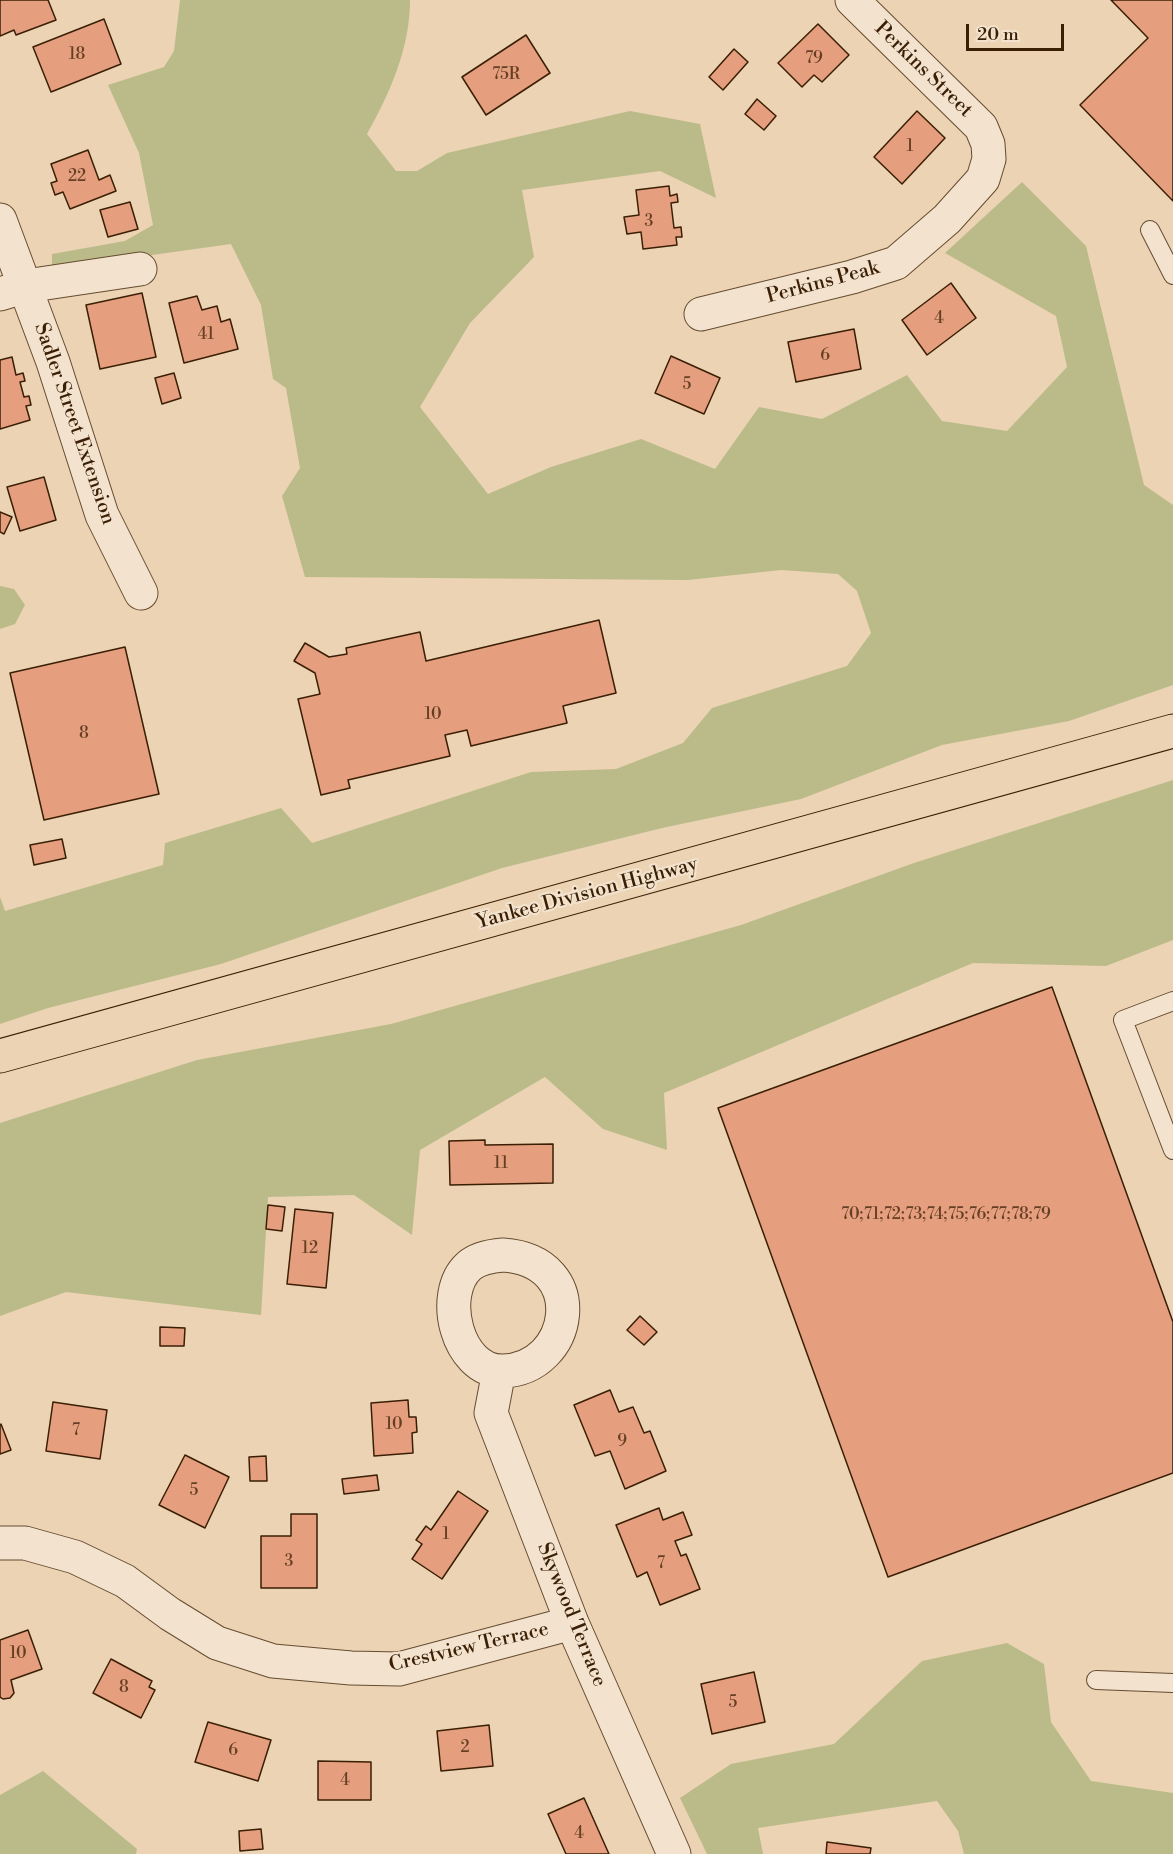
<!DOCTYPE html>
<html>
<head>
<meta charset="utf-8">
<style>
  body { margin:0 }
  #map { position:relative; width:1173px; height:1854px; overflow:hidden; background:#ebd3b3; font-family:"Libre Bodoni",serif }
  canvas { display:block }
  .scale { position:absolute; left:966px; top:24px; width:98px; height:27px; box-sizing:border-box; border:3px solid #3a1f05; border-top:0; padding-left:8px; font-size:18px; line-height:21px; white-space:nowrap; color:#3a1f05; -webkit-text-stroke:4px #f2e2ce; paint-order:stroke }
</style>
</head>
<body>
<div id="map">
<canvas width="1173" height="1854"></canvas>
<div class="scale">20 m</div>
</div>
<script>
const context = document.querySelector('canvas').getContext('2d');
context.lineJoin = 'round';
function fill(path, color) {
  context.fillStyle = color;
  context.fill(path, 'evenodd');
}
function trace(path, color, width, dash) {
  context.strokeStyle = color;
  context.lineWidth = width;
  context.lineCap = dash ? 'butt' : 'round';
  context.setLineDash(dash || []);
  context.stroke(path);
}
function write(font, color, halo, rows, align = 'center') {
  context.font = font + ' "Libre Bodoni",serif';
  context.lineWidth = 4.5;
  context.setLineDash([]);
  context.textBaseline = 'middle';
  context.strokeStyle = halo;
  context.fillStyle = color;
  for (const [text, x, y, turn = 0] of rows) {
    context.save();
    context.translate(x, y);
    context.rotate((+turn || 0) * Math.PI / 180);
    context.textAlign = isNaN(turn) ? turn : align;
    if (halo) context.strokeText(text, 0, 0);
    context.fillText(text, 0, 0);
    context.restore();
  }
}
const green = new Path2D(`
  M180 0H410C410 48 390 93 367 134L396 171H417L447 153 630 111 700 124 716 198 660 171 522 190 534 257 470 323 420 407 488 494 551 467 641 439 715 469 759 407 822 419 907 375 942 421 1007 431 1067 367 1056 316 945 253 1022 182 1086 246 1144 485 1173 505V685L1069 721 942 745 801 799 662 828 502 868 221 964 48 1008 0 1024V897L5 911 163 865 165 843 281 808 312 843 531 772 616 769 683 743 712 708 847 666 871 633 857 591 838 574 781 570 688 580 305 577 282 496 300 468 286 388 273 379 261 305 231 244 52 269V254L125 241 153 225 139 153 108 85 164 67 174 51Z
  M0 586 14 589 25 605 15 624 0 629Z
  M1173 780V940L1106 966 973 963 664 1093 667 1150 603 1129 545 1077 420 1150 412 1235 354 1195 268 1197 261 1315 66 1292 0 1316V1123L197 1060 391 1024 741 925 914 863Z
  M1007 1643 1044 1664 1051 1722 1091 1781 1173 1793V1854H964L958 1831 937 1801 758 1828 763 1854H707L680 1798 731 1764 834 1744 922 1661Z
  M43 1771 137 1849 136 1854H0V1795Z`);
const building = new Path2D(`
  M0 0H48L56 20 16 35 14 30 0 36Z
  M1111 0H1173V201L1080 105 1148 38Z
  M104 19 121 64 51 92 33 47Z
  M818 24 849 55 822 82 814 75 802 87 778 63Z
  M526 35 550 73 486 115 462 77Z
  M734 49 748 62 723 90 709 77Z
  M757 99 776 116 764 130 745 114Z
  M917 111 945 138 902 184 874 157Z
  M88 150 99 180 110 175 116 191 70 209 63 192 55 195 51 183 57 181 51 164Z
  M669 186 670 196 677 194 678 202 671 203 674 228 681 227 682 237H676L677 245 643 249 641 232 627 234 624 217 639 215 636 190Z
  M130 202 138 229 108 237 100 210Z
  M951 283 976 318 927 355 902 320Z
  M142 293 156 357 100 369 86 305Z
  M197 296 202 310 217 306 221 322 230 319 238 349 184 363 169 303Z
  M854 329 861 369 796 382 788 342Z
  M671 356 720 378 704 414 655 393Z
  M12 357 16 375 23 373 25 381 20 382 24 397 29 396 31 405 26 406 30 420 0 429V360Z
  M174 373 181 398 162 404 155 378Z
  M44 477 56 520 20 531 7 487Z
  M0 512 12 517 4 534 0 532Z
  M599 620 616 693 563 706 567 723 471 746 467 730 445 735 450 756 348 780 350 788 321 795 298 699 320 694 315 673 294 661 305 643 329 657 347 654 346 648 420 632 426 661Z
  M125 647 159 794 44 820 10 673Z
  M62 839 66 858 34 865 30 845Z
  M1052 987 1173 1322V1473L888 1577 718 1108Z
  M485 1140V1145L553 1144V1183L450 1185 449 1141Z
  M268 1205 285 1207 282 1231 266 1229Z
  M295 1209 333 1213 326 1288 287 1284Z
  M640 1316 657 1332 644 1345 627 1330Z
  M160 1327 185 1328 184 1346H160Z
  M610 1390 619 1412 633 1407 644 1433 650 1431 666 1471 625 1489 610 1451 595 1456 574 1405Z
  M408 1400 409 1417H416L417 1432 412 1433 413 1453 374 1456 371 1403Z
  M53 1402 107 1410 100 1459 46 1451Z
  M1 1424 11 1450 0 1454V1425Z
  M185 1455 229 1477 205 1528 159 1505Z
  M266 1456 267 1481H250L249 1457Z
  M377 1475 379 1490 344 1494 342 1479Z
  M458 1491 488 1511 442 1579 412 1559 422 1544 416 1540 426 1526 431 1530Z
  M659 1508 663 1520 683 1512 692 1535 675 1541 681 1556 686 1554 700 1589 660 1605 647 1572 637 1577 616 1525Z
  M291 1514H317V1588H261V1536H291Z
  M28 1630 42 1669 11 1680 14 1693 10 1698 3 1699 0 1697V1640Z
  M111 1659 152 1681 149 1687 155 1690 141 1718 93 1693Z
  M754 1672 765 1722 712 1734 701 1684Z
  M208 1722 271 1740 258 1781 195 1762Z
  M489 1725 493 1766 441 1771 437 1731Z
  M318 1761 371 1762V1800H318Z
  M584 1798 609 1854H566L548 1814Z
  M261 1829 263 1849 240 1851 239 1831Z
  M827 1842 871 1848 870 1854H826Z`);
const lane = new Path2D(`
  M1150 230 1173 275
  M1173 1001 1123 1020 1173 1150
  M1096 1680 1173 1683`);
const street = new Path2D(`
  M0 220 53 362 102 515 141 593
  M0 294 26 286 140 269
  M701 314 852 277 896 263 947 219 983 179 989 159 988 144 981 127 852 0
  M503 1255C592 1261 573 1370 502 1371 457 1371 438 1294 469 1266 478 1258 491 1256 503 1255Z
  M499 1371 491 1413 572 1623 674 1854
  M0 1543H25L75 1557 125 1581 170 1614 217 1643 273 1661 351 1668 399 1669 572 1623`);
const highway = new Path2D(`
  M0 1056 1173 731`);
const numberNames = [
  ["18",77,55],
  ["79",814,59],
  ["75R",506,75],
  ["1",910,147],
  ["22",77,177],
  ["3",649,222],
  ["4",939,319],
  ["41",206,335],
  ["6",825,356],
  ["5",687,385],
  ["10",433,715],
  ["8",84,734],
  ["11",501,1164],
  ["70;71;72;73;74;75;76;77;78;79",946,1215],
  ["12",310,1249],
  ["10",394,1425],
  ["7",76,1431],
  ["9",622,1442],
  ["5",194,1491],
  ["1",446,1535],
  ["3",289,1562],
  ["7",661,1564],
  ["10",18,1654],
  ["8",124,1688],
  ["5",733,1703],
  ["2",465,1748],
  ["6",233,1751],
  ["4",345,1781],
  ["4",579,1834]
];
const streetNames = [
  ["Perkins Street",923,70,44],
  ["Perkins Peak",823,283,-15],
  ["Sadler Street Extension",74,424,71],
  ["Yankee Division Highway",587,894,-15],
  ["Skywood Terrace",571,1615,68],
  ["Crestview Terrace",469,1648,-13]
];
fill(green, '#bbbb8a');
fill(building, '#e59e7e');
trace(building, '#3a1f05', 1.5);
trace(lane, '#664c30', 20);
trace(street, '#664c30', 35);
trace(highway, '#3a1f05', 35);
trace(lane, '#f2e2ce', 18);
trace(street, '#f2e2ce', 33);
trace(highway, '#ebd3b3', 33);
write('16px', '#653f23', null, numberNames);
write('20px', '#3a1f05', '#f2e2ce', streetNames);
</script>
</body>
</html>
